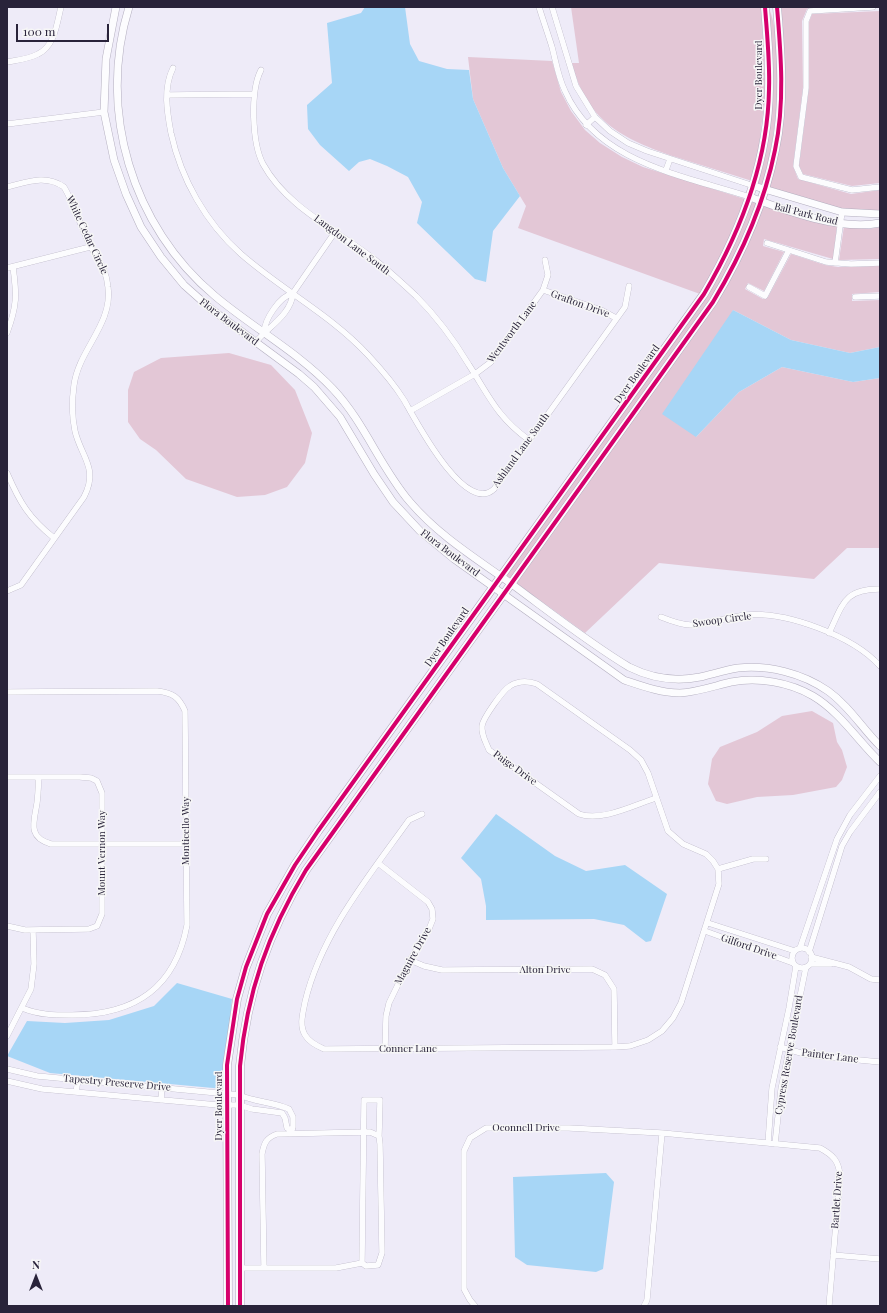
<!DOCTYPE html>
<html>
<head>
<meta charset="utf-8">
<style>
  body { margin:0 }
  #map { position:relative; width:887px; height:1313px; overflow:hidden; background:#eeebf8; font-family:"Playfair Display",serif }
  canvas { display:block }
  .frame { position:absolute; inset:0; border:8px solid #29233a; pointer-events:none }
  .north { position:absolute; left:16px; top:1257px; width:40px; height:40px; -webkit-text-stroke:3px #f6f6f6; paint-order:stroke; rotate:0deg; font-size:11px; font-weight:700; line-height:16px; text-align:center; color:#29233a }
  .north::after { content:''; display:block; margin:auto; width:14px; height:18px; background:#29233a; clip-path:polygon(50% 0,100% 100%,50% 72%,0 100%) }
  .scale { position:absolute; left:16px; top:24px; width:93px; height:18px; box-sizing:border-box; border:2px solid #29233a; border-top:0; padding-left:5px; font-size:12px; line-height:14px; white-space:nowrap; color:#29233a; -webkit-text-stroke:3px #f6f6f6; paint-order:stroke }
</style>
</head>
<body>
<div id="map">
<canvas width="887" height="1313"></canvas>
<div class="frame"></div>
<div class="north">N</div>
<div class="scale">100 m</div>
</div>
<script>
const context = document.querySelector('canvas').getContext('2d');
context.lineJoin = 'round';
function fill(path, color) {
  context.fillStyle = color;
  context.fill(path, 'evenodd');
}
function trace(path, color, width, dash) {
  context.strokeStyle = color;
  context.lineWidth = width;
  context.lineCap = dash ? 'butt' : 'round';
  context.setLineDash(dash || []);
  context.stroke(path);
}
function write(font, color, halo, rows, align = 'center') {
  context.font = font + ' "Playfair Display",serif';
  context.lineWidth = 3;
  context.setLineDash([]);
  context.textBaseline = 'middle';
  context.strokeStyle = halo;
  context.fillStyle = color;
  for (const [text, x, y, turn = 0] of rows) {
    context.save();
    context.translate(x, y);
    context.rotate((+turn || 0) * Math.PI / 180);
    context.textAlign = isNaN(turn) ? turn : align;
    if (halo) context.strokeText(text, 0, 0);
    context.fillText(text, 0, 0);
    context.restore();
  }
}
const green = new Path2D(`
  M571 7H761L766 89 758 154 752 181C729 174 705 166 682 159 627 141 587 124 572 63H579Z
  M780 7H815L807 9 802 21 803 87 793 166 798 179 851 194 880 190V211L843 209 769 187 779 150 783 25Z
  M769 8C776 27 776 39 777 59 779 102 774 143 763 185L758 183 765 156Z
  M880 11V183L852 186 803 174 799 166 809 88V22L812 14Z
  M468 57 552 61 561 92 571 111 585 130 600 143 622 157 643 167 745 199 720 261 700 294 518 228 526 206 503 168 473 99Z
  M752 202 758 204 746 234 711 300 511 579 506 576 707 296C725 265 739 235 752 202Z
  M764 206 837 226 833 259 764 239 763 246 784 252 764 291 748 283 745 289 763 299 768 297 791 254 825 265 838 267 880 266V292L852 294V301L880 300V347L850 353 791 340 733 310 696 437 739 392 782 367 853 382 880 378V548H847L814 579 659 563 585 633 516 583 716 304 737 268Z
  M844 226 869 229 880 227V259L839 260Z
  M229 353 271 365 295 390 312 433 305 463 287 487 265 495 237 497 186 479 156 450 140 439 128 422V390L134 372 161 358Z
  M812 711 833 723 837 742 842 750 847 767 842 780 836 787 793 795 757 797 727 804 716 801 708 784 712 759 720 747 757 732 782 716Z`);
const water = new Path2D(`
  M365 7H405L410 44 419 61 447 69 469 70 473 99 503 168 520 196 493 231 486 282 475 279 417 223 422 202 408 177 387 166 370 159 359 162 349 171 320 145 308 129 307 105 332 83 327 23 361 13Z
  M733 310 791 340 850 353 880 347V378L853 382 782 367 739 392 696 437 662 414Z
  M496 814 555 856 586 871 625 865 667 894 651 941 646 942 624 925 594 919 486 920V906L481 879 461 858Z
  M177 983 232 999 224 1089 50 1073 7 1056 27 1021 65 1023 109 1020 154 1006Z
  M606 1173 614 1182 603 1269 596 1272 527 1265 515 1257 513 1177Z`);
const minor = new Path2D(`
  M539 7C543 20 548 34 552 47 556 62 558 77 565 91 597 163 682 175 750 197
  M552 7 576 86 595 117 610 131 628 143 647 151 754 186
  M873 7 810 11 806 21V88L796 166 801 177 852 190 880 187
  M7 62C17 60 29 59 38 54 55 46 57 23 61 7
  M173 68C163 88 167 112 171 133 181 179 206 223 241 254 282 290 331 315 368 355 381 369 394 384 404 400 415 419 465 516 494 489L625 307 629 286
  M261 70C250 91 252 143 263 164 286 206 333 228 370 256 386 268 401 282 416 296 436 316 454 340 469 365 489 396 497 417 529 440
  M167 95 254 94
  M7 124 104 112
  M586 125 595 117
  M666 170 670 159
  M7 187C27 182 46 174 64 187 75 205 80 226 90 245 98 261 106 267 108 287 113 324 79 349 74 385 72 399 72 417 75 431 81 457 99 468 84 497L21 585 7 591
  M767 243 826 262 851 264 880 263
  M835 263 842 212
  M7 268 90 247
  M749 287 765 296 789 250
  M543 290 601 310 616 318
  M855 297 880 296
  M264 332C265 319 279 297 293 293
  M7 333C17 306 17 295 13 267
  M256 342C268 327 291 315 293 293L335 232
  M410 411 475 374 491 362 543 290 548 275 545 260
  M7 473C20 503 29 518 54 538
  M661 617C671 621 681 625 691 625 708 624 728 617 745 615 786 611 853 636 880 666
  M829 633C843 604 844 589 880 589
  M7 692 157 691C173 693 179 697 185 711L187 925C175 989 134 1015 72 1015 54 1015 39 1015 22 1008
  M7 777H80L91 778 97 781 102 793V914L97 926 89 929 25 930 7 926
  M38 777C39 786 38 794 37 803 34 822 27 837 51 844H186
  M422 814 409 820C369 876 321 934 305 1002 303 1013 299 1025 305 1035 309 1042 317 1046 324 1049L615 1047 630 1046 648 1040 662 1031 673 1018 681 1003 719 884 718 869 713 861 706 854 683 844 668 831 648 773 641 760 630 750 537 684C528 681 518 681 510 686 503 690 483 718 482 726 481 735 486 742 489 750L579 814C602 822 634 805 656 798
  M378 863 428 902 432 909 433 919 429 929 410 960 389 1003 386 1016 385 1049
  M718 869 753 859H766
  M708 923 795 951
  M705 931 793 963
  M800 948 837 839 850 815 880 776
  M792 958a10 10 0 1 1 20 0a10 10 0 1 1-20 0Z
  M809 952 842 846 850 832 880 792
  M811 957 849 967 871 979 880 980
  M410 960 424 966 442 970 592 969 605 975 614 989 615 1047
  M810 964H831
  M7 1036 31 989 34 964 33 930
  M780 1047 808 1055 880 1062
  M7 1069 37 1076 239 1095C255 1102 273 1102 289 1109L293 1117V1127L291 1133
  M7 1081 42 1089 218 1105H239L252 1109 282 1113 285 1118 287 1128 291 1130
  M76 1092 78 1080
  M161 1100 162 1087
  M370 1132 379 1136 380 1144 382 1253 378 1265 366 1266 362 1263 336 1268H264L262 1154C264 1143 266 1138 277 1134Z
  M768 1143 772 1088 789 1008 796 966
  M775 1144 781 1089 806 967
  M833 1255 880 1259
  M362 1263 364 1100H380L379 1136
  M240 1268H264
  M475 1306 470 1300 464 1289V1151L470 1138 486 1128H569L662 1133 820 1148C833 1155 839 1161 840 1176L829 1306
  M644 1306 647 1300 662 1133`);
const tertiary = new Path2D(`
  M116 7 106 59 104 112 114 160 126 194 141 227 161 257 184 285 211 309 299 374 314 387 340 417 374 474 393 502 420 531 454 559 624 680C642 686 661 693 680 693 697 692 714 686 731 682 758 677 789 682 813 696 840 712 858 741 880 762
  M129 7C97 110 132 227 215 296 253 328 298 352 333 389 365 423 380 467 410 502 439 536 477 559 513 585 551 613 589 643 629 667 651 678 675 682 700 677 713 674 725 670 738 668 769 665 802 673 828 691 849 706 862 728 880 746
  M754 186 842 212 880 214
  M750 197C786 211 841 231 880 223`);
const secondary = new Path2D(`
  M228 1306 227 1065 237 999 246 967 267 914 295 865 318 831 704 294C741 231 768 163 769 89 770 62 767 34 765 7
  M240 1306V1066C247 992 268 933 306 870L713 302C742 254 764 205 775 150 785 104 781 54 777 7`);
const cycleway = new Path2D(`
  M228 1306 227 1065 237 999 246 967 267 914 295 865 318 831 704 294C741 231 768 163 769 89 770 62 767 34 765 7
  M240 1306V1066C247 992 268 933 306 870L713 302C742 254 764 205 775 150 785 104 781 54 777 7`);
const streetNames = [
  ["Dyer Boulevard",759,75,-90],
  ["Ball Park Road",806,214,14],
  ["White Cedar Circle",87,235,65],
  ["Langdon Lane South",352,245,37],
  ["Grafton Drive",580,304,20],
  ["Flora Boulevard",229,322,37],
  ["Wentworth Lane",512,332,-53],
  ["Dyer Boulevard",637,374,-54],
  ["Ashland Lane South",521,450,-54],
  ["Flora Boulevard",450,553,37],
  ["Swoop Circle",722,620,-8],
  ["Dyer Boulevard",447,637,-55],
  ["Paige Drive",515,768,36],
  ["Monticello Way",186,831,-90],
  ["Mount Vernon Way",102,853,-90],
  ["Gilford Drive",749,947,19],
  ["Maguire Drive",413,956,-61],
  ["Alton Drive",545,970],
  ["Conner Lane",408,1049],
  ["Cypress Reserve Boulevard",789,1055,-80],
  ["Painter Lane",830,1056,7],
  ["Tapestry Preserve Drive",117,1083,5],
  ["Dyer Boulevard",219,1106,-90],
  ["Oconnell Drive",526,1128],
  ["Bartlet Drive",837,1200,-86]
];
fill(green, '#e3c7d6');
fill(water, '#a7d6f6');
trace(minor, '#b3aebf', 6);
trace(tertiary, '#b3aebf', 8);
trace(secondary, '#b3aebf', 9);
trace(minor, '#fcfcfe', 5.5);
trace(tertiary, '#fcfcfe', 7);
trace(secondary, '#fcfcfe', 8);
trace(cycleway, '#d6006c', 4);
write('10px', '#29233a', '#f6f6f6', streetNames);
</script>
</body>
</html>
